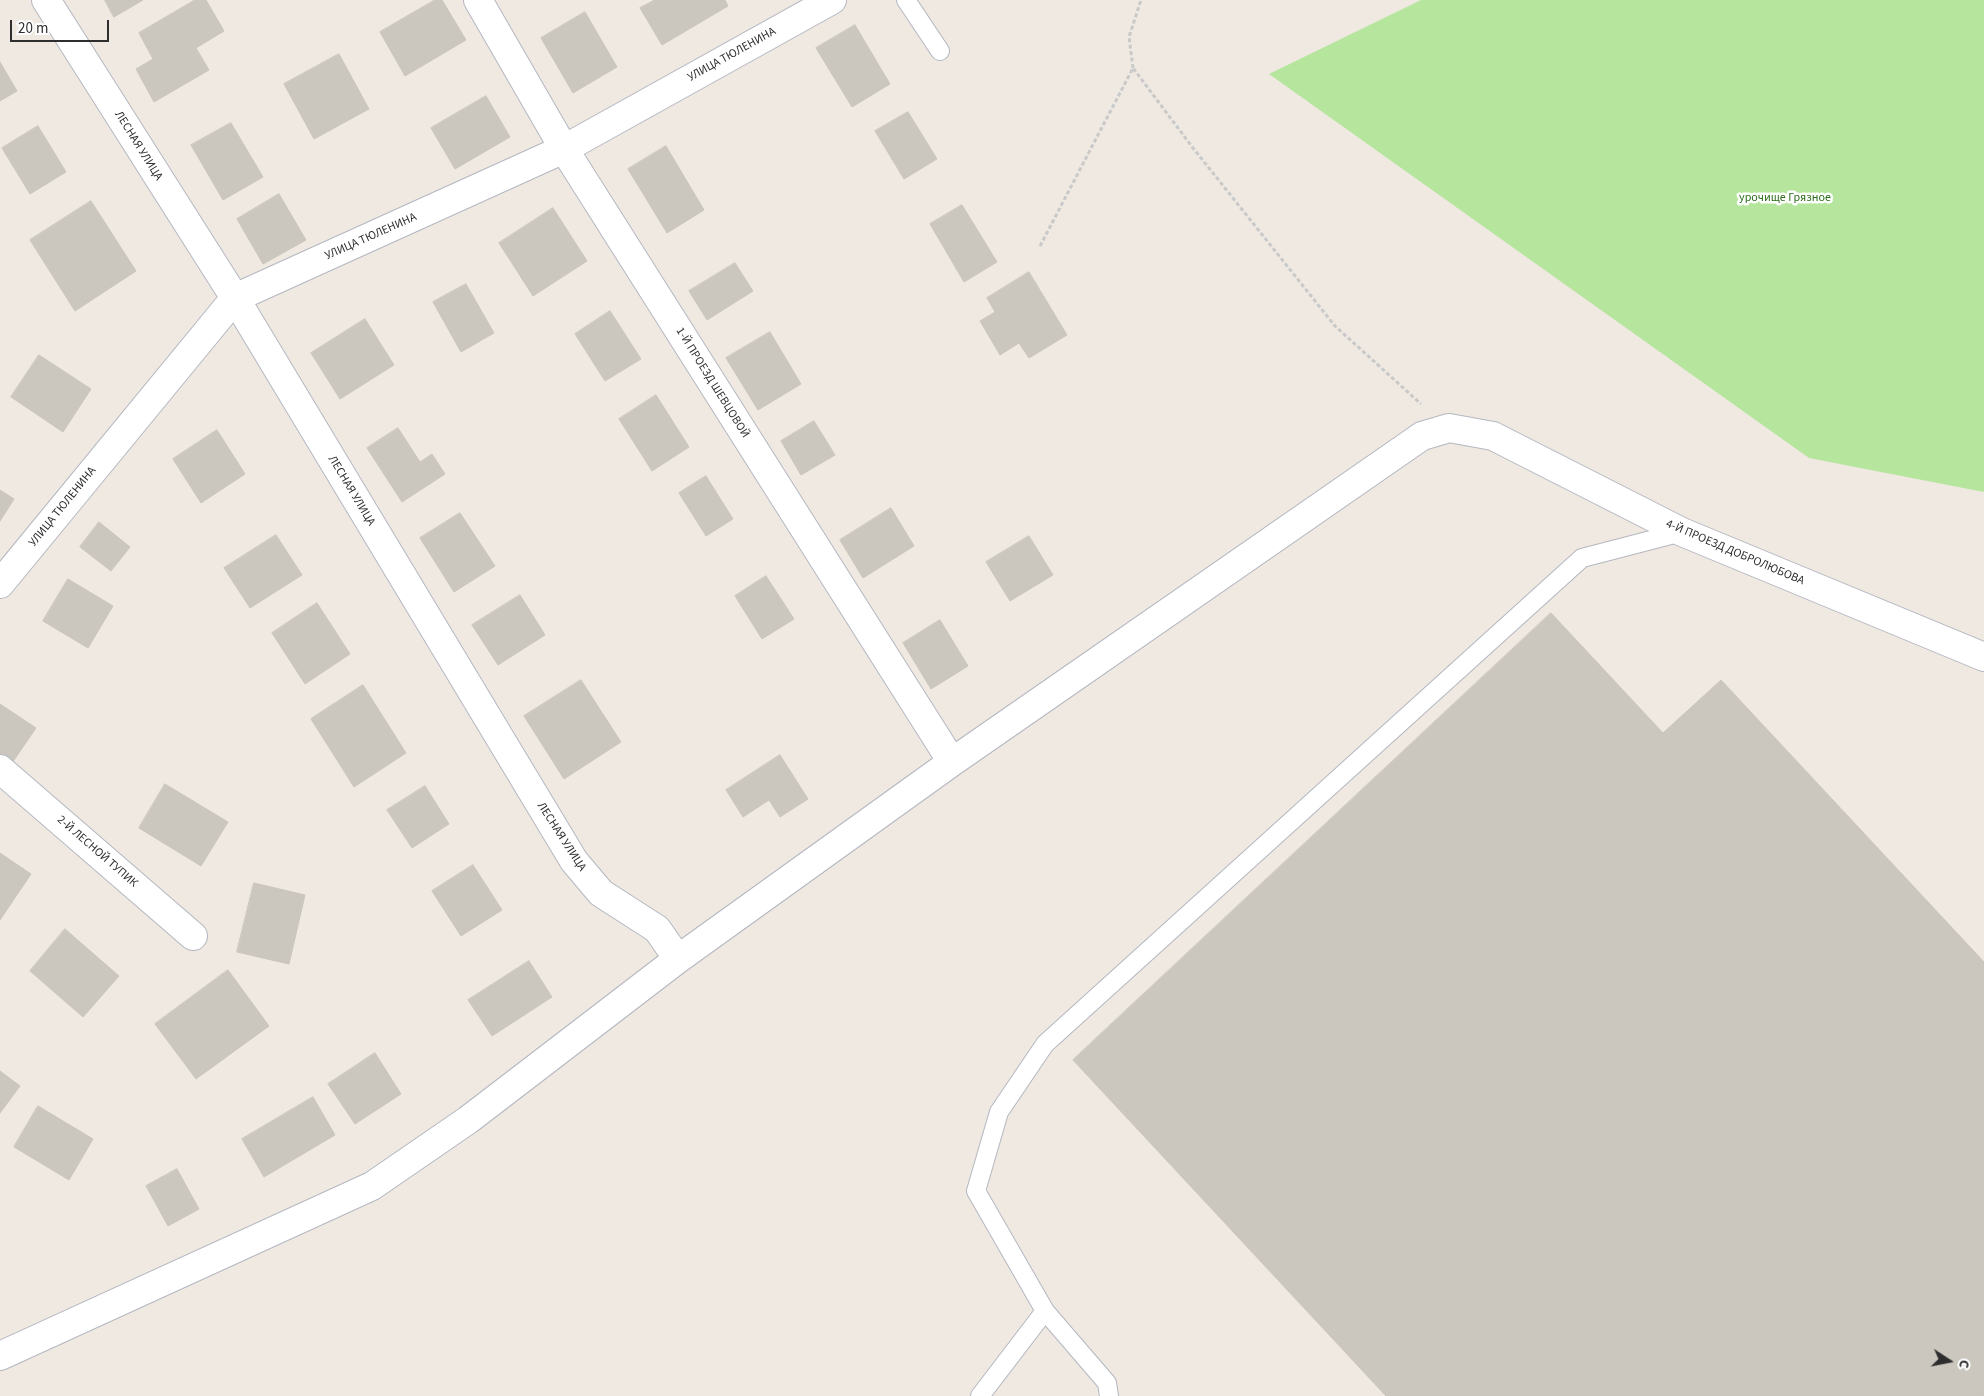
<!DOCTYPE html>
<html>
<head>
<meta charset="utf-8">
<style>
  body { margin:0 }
  #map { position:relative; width:1984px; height:1396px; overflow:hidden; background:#efe9e1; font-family:"Source Sans 3",sans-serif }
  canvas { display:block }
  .north { position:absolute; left:1924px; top:1336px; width:50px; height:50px; -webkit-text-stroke:4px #fff; paint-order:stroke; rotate:101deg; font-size:14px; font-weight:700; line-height:20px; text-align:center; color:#2e2e2e }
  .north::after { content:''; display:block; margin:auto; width:18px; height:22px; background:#2e2e2e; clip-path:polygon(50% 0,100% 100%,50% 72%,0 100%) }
  .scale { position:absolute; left:10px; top:20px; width:99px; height:22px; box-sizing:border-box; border:2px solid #2e2e2e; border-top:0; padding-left:6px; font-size:15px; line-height:18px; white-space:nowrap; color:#2e2e2e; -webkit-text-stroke:4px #fff; paint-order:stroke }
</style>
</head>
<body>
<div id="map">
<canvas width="1984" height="1396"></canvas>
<div class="north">С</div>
<div class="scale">20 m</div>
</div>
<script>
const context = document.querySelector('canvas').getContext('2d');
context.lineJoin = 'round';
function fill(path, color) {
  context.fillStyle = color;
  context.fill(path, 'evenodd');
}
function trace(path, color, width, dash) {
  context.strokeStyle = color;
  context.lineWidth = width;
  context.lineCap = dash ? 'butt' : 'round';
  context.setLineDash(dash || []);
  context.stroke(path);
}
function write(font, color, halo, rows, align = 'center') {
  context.font = font + ' "Source Sans 3",sans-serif';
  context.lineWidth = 5;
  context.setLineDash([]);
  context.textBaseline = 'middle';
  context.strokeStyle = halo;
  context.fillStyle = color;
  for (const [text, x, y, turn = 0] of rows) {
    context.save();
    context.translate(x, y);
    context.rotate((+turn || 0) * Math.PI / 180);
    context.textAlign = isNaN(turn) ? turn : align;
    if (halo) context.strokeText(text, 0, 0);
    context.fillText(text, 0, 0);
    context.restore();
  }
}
const green = new Path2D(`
  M1421 0H1984V492L1809 458 1269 74Z`);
const building = new Path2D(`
  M105 0H143L114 17Z
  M195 0H206L224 31 196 48 209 70 154 102 136 69 153 59 139 33Z
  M435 0H442L466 40 405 76 380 32Z
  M655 0H725L728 6 662 45 640 8Z
  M585 12 617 67 573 93 541 38Z
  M855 25 890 84 852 107 816 48Z
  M339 54 369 109 314 139 284 84Z
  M0 62 17 91 0 101Z
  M486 96 510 137 455 169 431 128Z
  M908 112 937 159 904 179 875 131Z
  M231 123 263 177 223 200 191 145Z
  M38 126 66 172 30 194 2 148Z
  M666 146 704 210 667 233 628 169Z
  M279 194 306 240 263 264 237 219Z
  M91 201 136 271 75 311 30 240Z
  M962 205 997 262 964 282 930 224Z
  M553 208 587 261 533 296 499 243Z
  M735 263 753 291 707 320 689 291Z
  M1029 272 1067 335 1029 358 1019 343 1000 355 980 321 995 312 987 298Z
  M466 284 494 333 461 352 433 302Z
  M610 311 641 359 605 381 575 334Z
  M365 319 394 365 340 399 311 353Z
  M770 332 801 384 758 410 726 358Z
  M39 355 91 389 63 432 11 397Z
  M656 395 689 447 652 471 619 419Z
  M814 421 835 455 801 475 781 441Z
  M398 428 420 462 432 454 445 474 402 502 367 448Z
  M217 430 245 474 201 503 173 459Z
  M706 476 733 519 706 536 679 493Z
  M0 490 14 499 0 521Z
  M891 508 914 546 863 578 840 540Z
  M460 513 495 566 454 592 420 538Z
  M99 522 130 547 111 571 80 547Z
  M276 535 302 575 250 608 224 568Z
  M1029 536 1053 575 1010 601 986 562Z
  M766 576 794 619 762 639 735 596Z
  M68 579 113 606 88 648 43 621Z
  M520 595 545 635 498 665 472 625Z
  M317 603 350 654 305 684 272 633Z
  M1551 613 1663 733 1721 680 1984 962V1396H1386L1073 1060Z
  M940 620 968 666 931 689 903 643Z
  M581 680 621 742 564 779 524 716Z
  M363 685 406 753 354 787 311 719Z
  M0 704 36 728 12 763 0 755Z
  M780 755 808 799 780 817 769 800 743 817 726 790Z
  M165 784 228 822 201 866 139 828Z
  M425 786 449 824 412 848 387 810Z
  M0 853 31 874 0 920Z
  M473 865 502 910 461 936 432 891Z
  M254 883 305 895 289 964 237 952Z
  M65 929 119 976 83 1017 30 971Z
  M529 961 552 997 492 1036 468 1000Z
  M228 970 269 1026 196 1079 155 1024Z
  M375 1053 401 1094 355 1124 328 1084Z
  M0 1071 20 1086 0 1113Z
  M313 1097 335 1135 264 1177 242 1139Z
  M38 1106 93 1139 69 1180 14 1147Z
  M177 1169 199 1209 168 1226 146 1186Z`);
const path = new Path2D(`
  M1133 68 1129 37 1141 0
  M1040 246 1133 68 1193 148 1335 326 1421 404`);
const lane = new Path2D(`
  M906 0 940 51
  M1045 1311 1107 1383 1109 1396
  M980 1396 1045 1311 976 1191 999 1112 1045 1044 1582 558 1682 532`);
const street = new Path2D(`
  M46 0 235 298 574 861 601 893 657 929 678 959
  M478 0 564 149 952 762
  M0 584 235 298 564 149 832 0
  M0 769 193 936
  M0 1356 372 1186 468 1120 678 959 952 762 1422 436 1449 428 1493 436 1682 532 1984 657`);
const streetNames = [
  ["УЛИЦА ТЮЛЕНИНА",732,55,-29],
  ["ЛЕСНАЯ УЛИЦА",138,146,58],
  ["УЛИЦА ТЮЛЕНИНА",371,237,-24],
  ["1-Й ПРОЕЗД ШЕВЦОВОЙ",712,383,58],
  ["ЛЕСНАЯ УЛИЦА",351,491,59],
  ["УЛИЦА ТЮЛЕНИНА",63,507,-51],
  ["4-Й ПРОЕЗД ДОБРОЛЮБОВА",1735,553,23],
  ["ЛЕСНАЯ УЛИЦА",561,837,57],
  ["2-Й ЛЕСНОЙ ТУПИК",97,852,41]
];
const parkNames = [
  ["урочище Грязное",1785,198]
];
fill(green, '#b6e59e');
fill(building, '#cbc7bf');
trace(building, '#cbc5ba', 1);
trace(lane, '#b4b7c1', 20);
trace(street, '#b4b7c1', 30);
trace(path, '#c9c9c9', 3, [4, 2.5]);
trace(lane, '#fff', 18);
trace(street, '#fff', 28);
write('12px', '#2e2e2e', '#fff', streetNames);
write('12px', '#2c6e1b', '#fff', parkNames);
</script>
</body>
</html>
